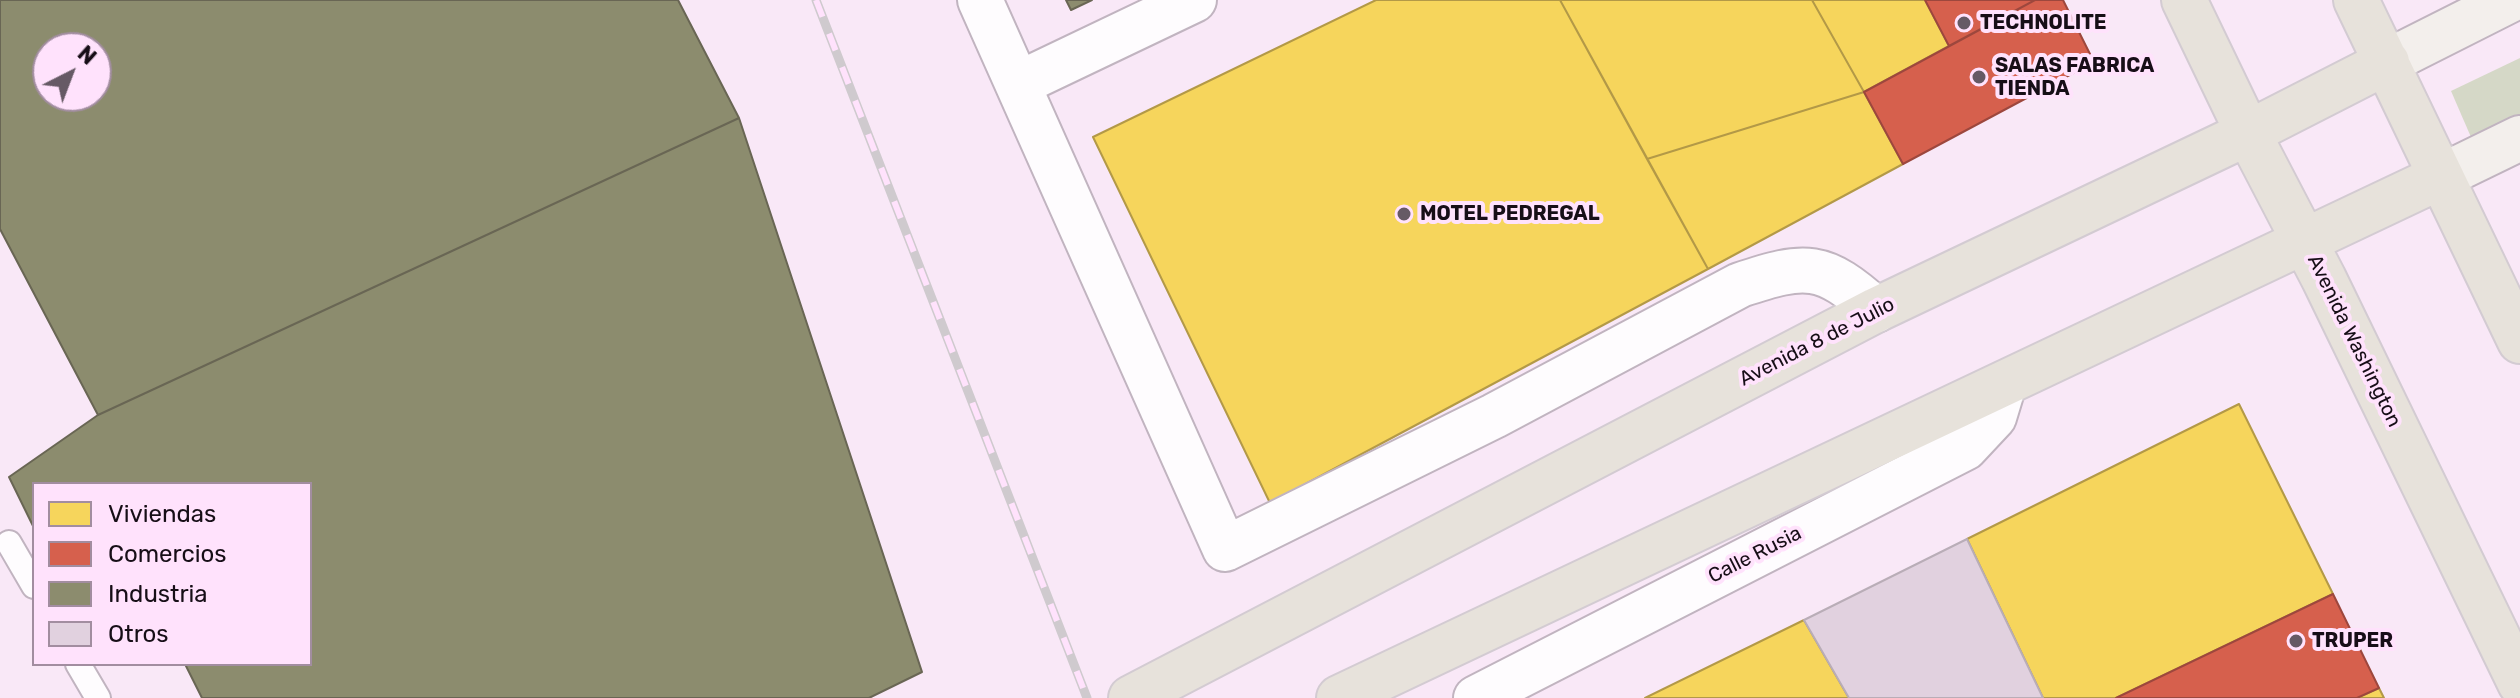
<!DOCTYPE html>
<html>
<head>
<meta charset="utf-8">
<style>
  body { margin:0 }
  #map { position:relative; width:2520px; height:698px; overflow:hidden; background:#f9e8f7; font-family:Rubik,sans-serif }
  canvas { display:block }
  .legend { position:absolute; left:32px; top:482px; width:280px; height:184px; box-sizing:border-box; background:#ffe2fc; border:2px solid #a28da0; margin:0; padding:10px 14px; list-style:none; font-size:24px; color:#170e17 }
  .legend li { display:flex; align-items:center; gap:16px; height:40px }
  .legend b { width:40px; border:2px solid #a28da0 }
  .north { position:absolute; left:32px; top:32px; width:80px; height:80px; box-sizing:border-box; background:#ffe2fc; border:2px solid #a28da0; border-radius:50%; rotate:42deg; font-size:22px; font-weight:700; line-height:32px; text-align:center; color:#170e17 }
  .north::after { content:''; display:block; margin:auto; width:28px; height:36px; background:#665a65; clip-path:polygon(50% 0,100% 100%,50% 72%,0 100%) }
</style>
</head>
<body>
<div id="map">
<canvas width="2520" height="698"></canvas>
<ul class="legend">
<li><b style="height:22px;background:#f6d55c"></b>Viviendas</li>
<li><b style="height:22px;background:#d6604d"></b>Comercios</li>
<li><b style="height:22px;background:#8c8c6e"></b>Industria</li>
<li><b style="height:22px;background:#e1d1df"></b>Otros</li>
</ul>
<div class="north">N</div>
</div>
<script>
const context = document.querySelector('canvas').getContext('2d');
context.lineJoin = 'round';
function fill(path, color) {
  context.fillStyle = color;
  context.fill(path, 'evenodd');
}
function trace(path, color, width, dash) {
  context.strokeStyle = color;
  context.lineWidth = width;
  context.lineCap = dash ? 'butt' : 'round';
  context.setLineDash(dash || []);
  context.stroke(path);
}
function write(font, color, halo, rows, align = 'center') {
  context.font = font + ' Rubik,sans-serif';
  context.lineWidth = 8;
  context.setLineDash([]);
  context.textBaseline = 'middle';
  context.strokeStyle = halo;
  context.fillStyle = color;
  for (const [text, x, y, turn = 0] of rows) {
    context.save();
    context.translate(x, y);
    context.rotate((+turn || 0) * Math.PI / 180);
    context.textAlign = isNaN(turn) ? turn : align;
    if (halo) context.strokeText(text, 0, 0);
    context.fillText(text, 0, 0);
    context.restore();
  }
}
const green = new Path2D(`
  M2520 58V128L2477 151 2451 91Z`);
const homes = new Path2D(`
  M1376 0H1560L1708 269 1270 503 1093 137Z
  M1560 0H1812L1864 92 1647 159Z
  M1812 0H1925L1949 46 1864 92Z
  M1864 92 1903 164 1708 269 1647 159Z
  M2239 404 2333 594 2116 698H2043L1967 539Z
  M1804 620 1849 698H1645Z
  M2379 688 2384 698H2357Z`);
const shops = new Path2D(`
  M1925 0H2035L1949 46Z
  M2035 0H2063L2094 62 1903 164 1864 92Z
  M2333 594 2379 688 2357 698H2116Z`);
const industry = new Path2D(`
  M0 0H678L739 118 98 415 0 229ZM48 48H96V96H48Z
  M1066 0H1092L1071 10Z
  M739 118 922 672 869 698H202L185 664H310V484H34V528L9 477 98 415Z`);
const building = new Path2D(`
  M1967 539 2043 698H1849L1804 620Z`);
const lane = new Path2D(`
  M9 543 34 586
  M78 664 98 698`);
const street = new Path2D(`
  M980 0 1225 549 1494 416 1740 285C1806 263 1823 262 1876 310
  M1018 84 1194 0
  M1476 698 1965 448 1994 417 2004 384`);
const secondary = new Path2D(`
  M2387 62 2510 0
  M2440 177 2520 138`);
const primary = new Path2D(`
  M2184 0 2248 133 2324 279 2520 683
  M2356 0 2520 341
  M1131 698 1876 310 2248 133 2387 62
  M1339 698 2440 177`);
const rail = new Path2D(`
  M816 0 1087 698`);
const markers = [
  [1964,23,8,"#665a65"],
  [1979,77,8,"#665a65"],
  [1404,214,8,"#665a65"],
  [2296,641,8,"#665a65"]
];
const poiNames = [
  ["TECHNOLITE",1980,23],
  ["SALAS FABRICA",1995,66],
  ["TIENDA",1995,89],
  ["MOTEL PEDREGAL",1420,214],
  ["TRUPER",2312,641]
];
const streetNames = [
  ["Avenida Washington",2354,341,64],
  ["Avenida 8 de Julio",1817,342,-27],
  ["Calle Rusia",1755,555,-27]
];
fill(green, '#d5d8c7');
fill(homes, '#f6d55c');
trace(homes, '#b39947', 2);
fill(shops, '#d6604d');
trace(shops, '#9d473d', 2);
fill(industry, '#8c8c6e');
trace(industry, '#696654', 2);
fill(building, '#e1d1df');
trace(building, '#b9adb7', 2);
trace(lane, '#c1b4c0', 28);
trace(street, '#c1b4c0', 48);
trace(secondary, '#c1b4c0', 48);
trace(primary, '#d3cbd2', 48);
trace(lane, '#fefcfe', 24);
trace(street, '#fefcfe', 44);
trace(secondary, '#f3efec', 44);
trace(primary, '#e7e2db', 44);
trace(rail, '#cfcace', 9);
trace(rail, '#ffe2fc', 6, [18]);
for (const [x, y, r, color] of markers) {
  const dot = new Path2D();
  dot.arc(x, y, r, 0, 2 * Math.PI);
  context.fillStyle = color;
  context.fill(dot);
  trace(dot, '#ffe2fc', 3);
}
write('bold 20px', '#170e17', '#ffe2fc', poiNames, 'left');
write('20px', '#170e17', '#ffe2fc', streetNames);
</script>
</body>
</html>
